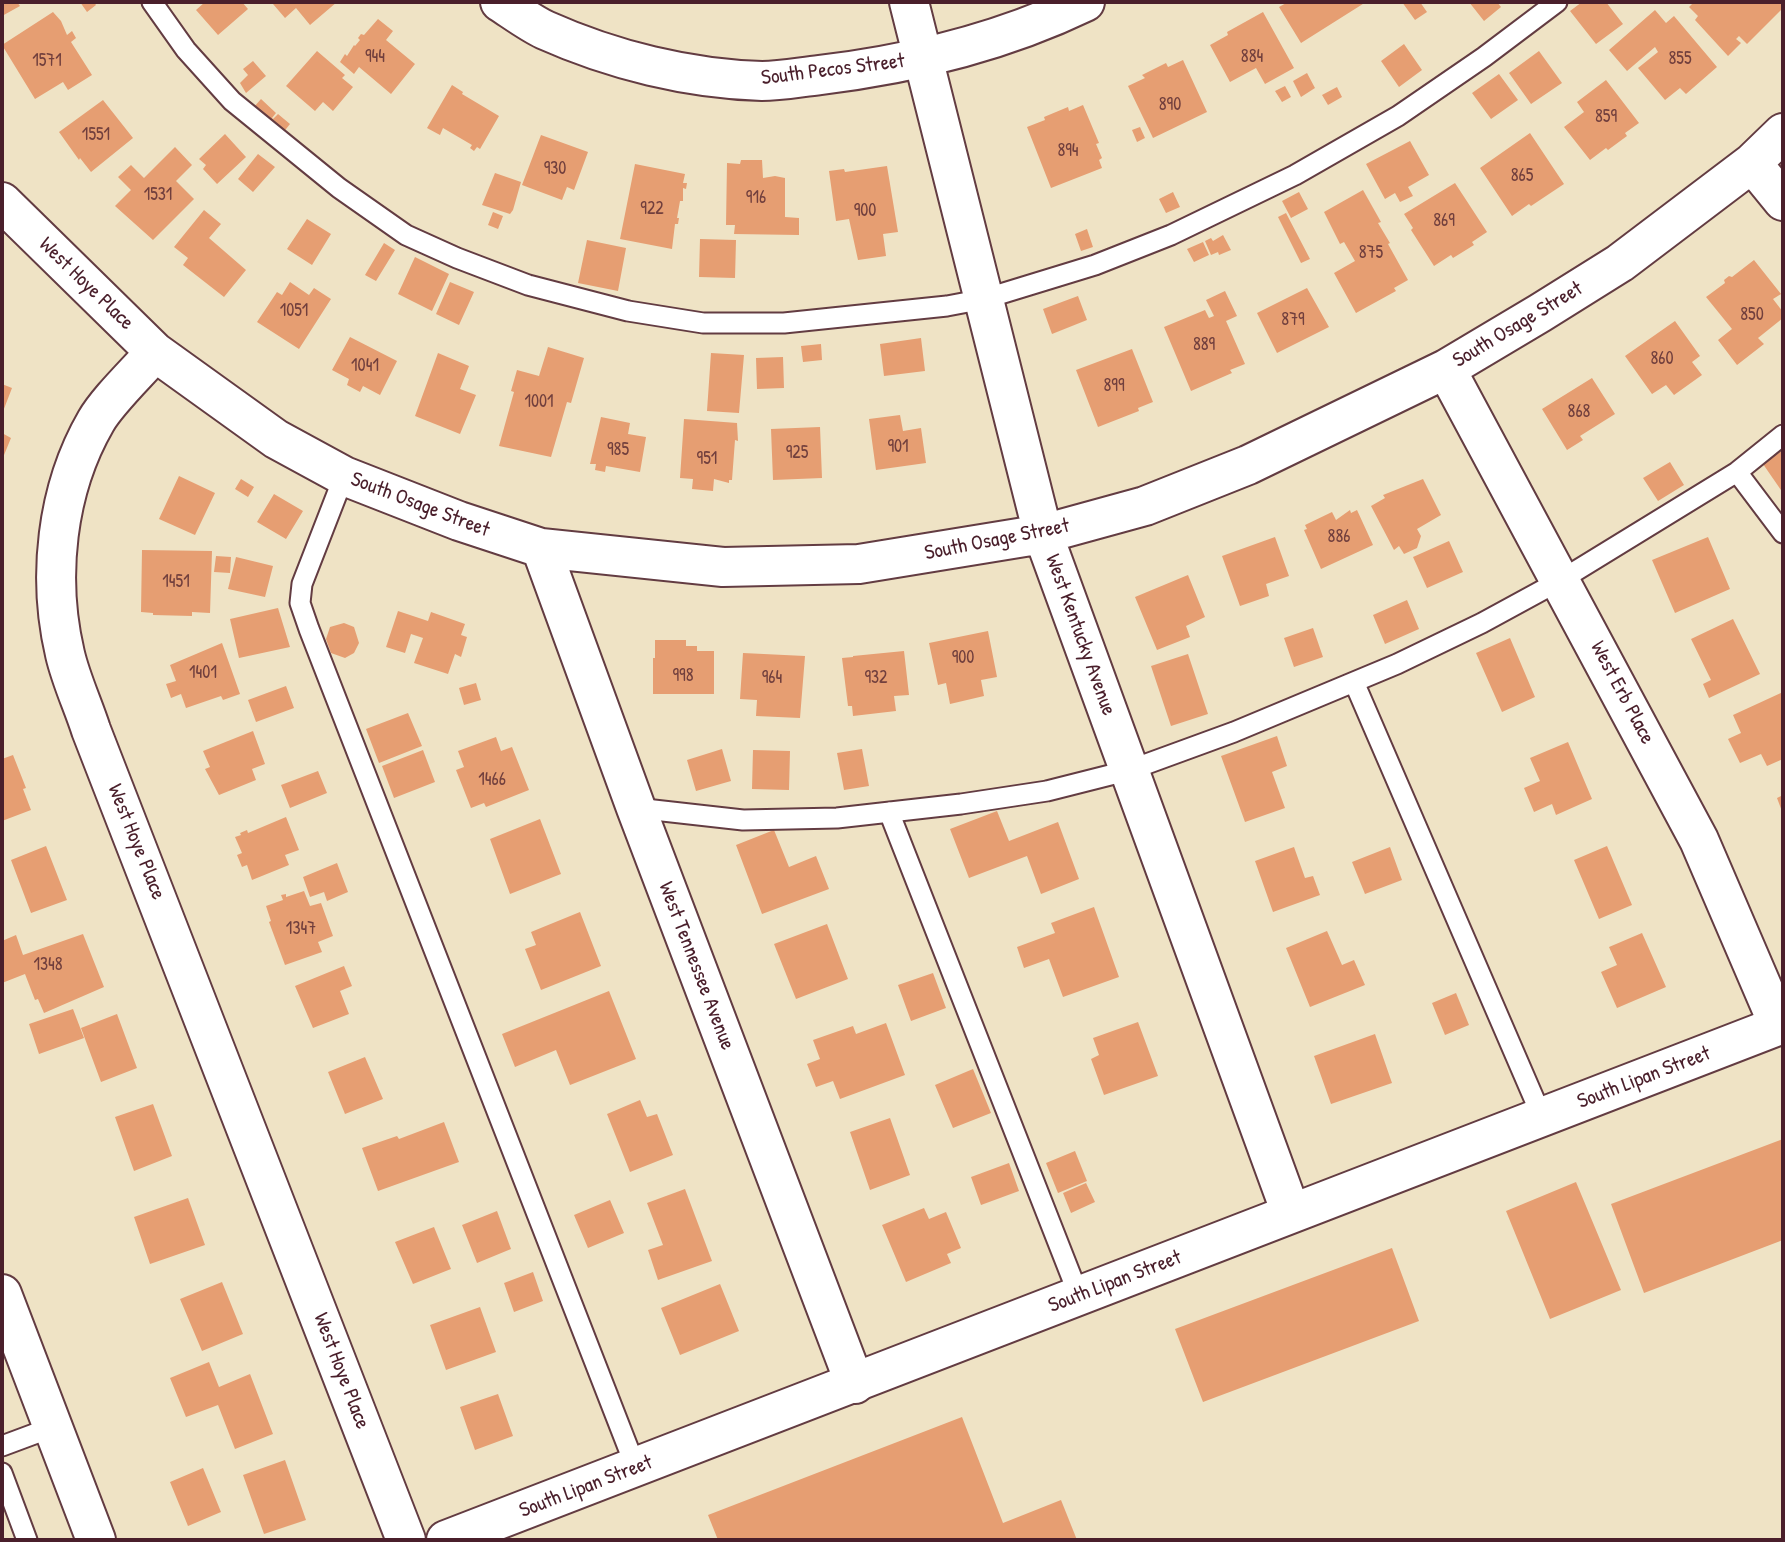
<!DOCTYPE html>
<html>
<head>
<meta charset="utf-8">
<style>
  body { margin:0 }
  #map { position:relative; width:1785px; height:1542px; overflow:hidden; background:#efe3c5; font-family:"Patrick Hand",sans-serif }
  canvas { display:block }
  .frame { position:absolute; inset:0; border:4px solid #4a1f2b; pointer-events:none }
</style>
</head>
<body>
<div id="map">
<canvas width="1785" height="1542"></canvas>
<div class="frame"></div>
</div>
<script>
const context = document.querySelector('canvas').getContext('2d');
context.lineJoin = 'round';
function fill(path, color) {
  context.fillStyle = color;
  context.fill(path, 'evenodd');
}
function trace(path, color, width, dash) {
  context.strokeStyle = color;
  context.lineWidth = width;
  context.lineCap = dash ? 'butt' : 'round';
  context.setLineDash(dash || []);
  context.stroke(path);
}
function write(font, color, halo, rows, align = 'center') {
  context.font = font + ' "Patrick Hand",sans-serif';
  context.lineWidth = 6;
  context.setLineDash([]);
  context.textBaseline = 'middle';
  context.strokeStyle = halo;
  context.fillStyle = color;
  for (const [text, x, y, turn = 0] of rows) {
    context.save();
    context.translate(x, y);
    context.rotate((+turn || 0) * Math.PI / 180);
    context.textAlign = isNaN(turn) ? turn : align;
    if (halo) context.strokeText(text, 0, 0);
    context.fillText(text, 0, 0);
    context.restore();
  }
}
const building = new Path2D(`
  M2 2H17L20 6 2 16Z
  M80 2H94L96 5 87 12Z
  M205 2H242L248 9 218 35 196 10Z
  M275 2H337L310 25 296 8 285 18 273 4Z
  M1288 2H1366L1301 43 1279 7Z
  M1402 2H1420L1427 12 1415 20Z
  M1469 2H1497L1501 7 1484 21Z
  M1582 2H1606L1623 24 1596 44 1570 11Z
  M1694 2H1783V8L1747 44 1739 36 1736 39 1741 43 1728 56 1695 20 1698 16 1689 7Z
  M1655 10 1666 23 1674 16 1717 67 1686 94 1680 88 1665 100 1638 68 1658 52 1655 47 1627 71 1609 50Z
  M53 12 61 21 67 35 72 31 76 38 71 42 92 75 68 90 63 82 35 99 2 45Z
  M1263 12 1294 68 1265 84 1256 68 1230 82 1210 45 1228 35 1227 32Z
  M378 19 393 31 386 40 415 64 391 94 359 67 354 74 340 62 345 54 347 56 354 45 355 46 360 40 358 38 361 34 364 35Z
  M1404 44 1422 70 1399 87 1381 61Z
  M317 51 345 75 342 78 353 87 333 111 323 102 315 111 286 86Z
  M1539 51 1562 83 1531 104 1509 73Z
  M1183 60 1207 112 1153 138 1128 86 1145 78 1142 75 1166 63 1168 67Z
  M253 61 266 76 246 93 240 83 248 75 243 69Z
  M1307 73 1315 88 1301 97 1293 81Z
  M1499 74 1518 100 1491 119 1472 93Z
  M1606 80 1639 123 1625 133 1627 136 1608 150 1606 148 1590 160 1564 127 1584 112 1577 102Z
  M452 85 463 92 462 94 499 116 480 149 477 147 474 151 470 148 472 145 443 128 440 135 427 128Z
  M1285 86 1291 97 1282 102 1275 91Z
  M1337 87 1342 97 1328 105 1322 95Z
  M261 99 276 113 272 118 273 119 278 114 290 124 282 134 254 107Z
  M103 100 133 138 91 172 80 158 79 160 59 132Z
  M1083 105 1099 143 1096 144 1102 158 1099 160 1102 168 1051 188 1027 127 1045 120 1044 117 1068 107 1069 111Z
  M1140 127 1145 138 1137 142 1132 130Z
  M1530 133 1564 184 1531 206 1529 204 1512 216 1480 168Z
  M225 134 246 157 217 184 203 169 206 165 199 159Z
  M541 135 588 152 574 190 567 187 562 200 522 185Z
  M1410 141 1429 175 1408 187 1413 196 1400 202 1395 193 1385 199 1366 164Z
  M175 147 192 165 176 181 194 199 153 240 115 206 131 190 118 177 131 165 144 178Z
  M258 154 275 167 253 192 238 179Z
  M741 160H762L763 178 775 176 785 178V217L799 218V235L734 234 735 225H726L727 163 740 164Z
  M635 164 685 174 683 183H687L686 189 683 188V201H680L677 218H679L678 224H675L672 249 620 239Z
  M887 166 898 232 883 234 886 256 858 260 849 219 836 221 829 171 844 169 845 172Z
  M495 173 521 182 513 210 510 214 482 205Z
  M1455 183 1487 232 1472 242 1474 245 1453 258 1451 255 1434 266 1411 230 1413 228 1404 214Z
  M1363 190 1381 222 1378 223 1390 243 1388 244 1408 280 1394 288 1396 291 1356 313 1334 273 1355 261 1344 242 1340 244 1324 212Z
  M1173 192 1180 207 1166 213 1159 199Z
  M1299 192 1308 209 1291 218 1282 201Z
  M204 210 221 224 209 238 246 270 224 297 183 265 188 258 174 247Z
  M493 212 503 216 498 229 488 225Z
  M1286 213 1310 259 1301 263 1278 217Z
  M307 219 331 234 312 265 287 249Z
  M1087 229 1093 247 1081 251 1075 234Z
  M1223 235 1231 250 1219 255 1218 252 1211 255 1205 241 1211 238 1213 241Z
  M700 239 736 240 735 278 699 277Z
  M587 240 626 248 618 291 578 283Z
  M1203 242 1209 255 1194 262 1187 249Z
  M384 243 395 250 376 281 365 275Z
  M415 257 449 274 432 311 398 294Z
  M1754 260 1781 294 1773 299 1783 312V318L1758 338 1764 344 1737 365 1718 340 1732 329 1706 297 1725 283 1724 280 1729 276 1732 277Z
  M290 282 309 295 314 288 331 299 299 349 257 322 277 292 282 295Z
  M450 282 474 292 459 325 436 314Z
  M1307 288 1329 327 1277 353 1257 313Z
  M1225 291 1237 316 1226 321 1245 364 1230 370 1232 373 1191 391 1164 327 1205 310 1209 318 1214 316 1206 300Z
  M1078 296 1087 320 1052 334 1043 309Z
  M1675 321 1700 356 1692 362 1702 375 1674 395 1666 385 1652 394 1625 356Z
  M350 337 397 361 380 395 363 386 360 392 347 385 349 379 332 370Z
  M921 338 925 371 884 376 880 344Z
  M821 344 822 360 803 362 801 346Z
  M548 347 584 358 571 403 567 402 551 457 499 446 514 392 511 391 517 370 539 376Z
  M1132 349 1153 402 1138 408 1139 411 1098 427 1076 370Z
  M438 353 469 366 460 389 476 395 460 434 415 416Z
  M711 353 744 355 739 413 707 411Z
  M783 357 784 388 757 389 756 358Z
  M1592 378 1615 414 1580 436 1583 440 1567 450 1542 409Z
  M2 384 12 388 2 414Z
  M900 415 903 431 921 428 926 463 876 470 869 419Z
  M601 417 630 423 628 434 646 437 640 472 606 466 605 472 595 470 596 464H590Z
  M684 419 737 423 738 441 735 440 732 480H729V483L714 479 713 491 692 489 693 479 680 478Z
  M820 427 822 478 773 480 771 429Z
  M2 433 11 438 2 460Z
  M1783 450V493L1763 464Z
  M1670 462 1684 485 1658 501 1643 478Z
  M179 476 215 493 195 535 159 519Z
  M241 479 254 487 248 497 235 489Z
  M1423 479 1441 515 1417 529 1421 536 1417 548 1404 554 1399 546 1394 550 1371 506 1385 498 1383 495Z
  M274 494 303 511 286 539 257 522Z
  M1350 510 1351 513 1357 510 1373 545 1321 569 1304 530 1307 529 1305 525 1332 512 1336 520Z
  M1275 537 1289 576 1266 584 1269 596 1240 606 1222 556Z
  M1708 537 1730 589 1675 613 1652 560Z
  M1449 541 1463 572 1427 588 1413 557Z
  M142 550 212 551 210 613 192 612V616L153 615V613L141 612Z
  M216 556 231 557 230 573 214 572Z
  M236 557 273 566 265 597 228 589Z
  M1188 575 1205 617 1186 626 1190 637 1157 650 1135 597Z
  M1407 600 1419 629 1385 644 1373 615Z
  M278 608 290 647 239 658 230 619Z
  M398 611 428 621 431 612 465 624 461 635 467 637 461 657 455 654 448 674 414 663 423 638 411 634 405 653 386 647Z
  M1733 619 1760 674 1709 698 1703 684 1711 680 1691 639Z
  M344 623 354 627 359 643 354 653 345 658 331 653 326 639 330 627Z
  M1313 628 1323 657 1294 667 1284 638Z
  M988 631 997 677 981 680 984 696 950 704 946 683 938 685 929 643Z
  M1510 638 1535 697 1502 712 1476 653Z
  M655 640H686V646H697V651H714V694H653V658H655Z
  M222 643 240 694 223 700 221 696 186 708 181 694 171 698 166 684 176 681 170 665Z
  M904 651 909 695 894 696 896 711 853 716 852 706H848L842 658 853 657V656Z
  M743 653 805 656 800 718 756 716 757 700 740 699Z
  M1188 654 1208 714 1171 726 1151 666Z
  M476 683 481 700 464 705 459 688Z
  M286 686 294 708 256 722 248 700Z
  M1783 692V759L1767 766 1761 754 1740 763 1728 739 1741 733 1733 715Z
  M408 713 422 746 379 763 366 729Z
  M253 731 265 764 252 769 256 780 219 795 205 769 210 767 203 751Z
  M1277 736 1287 766 1272 772 1285 808 1245 822 1221 756Z
  M496 737 501 751 512 747 529 790 486 807 484 803 471 808 456 770 464 767 458 751Z
  M1568 742 1592 799 1556 815 1552 804 1534 812 1524 788 1540 781 1530 758Z
  M722 749 731 781 696 791 687 760Z
  M862 749 869 786 844 790 837 753Z
  M423 750 435 782 394 798 382 766Z
  M753 750 790 751 789 790 752 789Z
  M13 755 26 788 23 789 31 810 2 821V759Z
  M318 771 327 793 290 808 281 785Z
  M1783 795V814L1777 798Z
  M997 811 1009 841 1058 822 1079 879 1041 894 1027 856 969 878 950 829Z
  M286 817 299 850 285 855 289 865 252 880 247 865 242 867 237 855 242 853 235 837 241 835 240 833 247 830 248 833Z
  M540 819 561 874 510 894 490 839Z
  M774 830 789 867 816 856 829 889 762 914 736 845Z
  M46 846 67 900 31 913 11 860Z
  M1607 846 1632 905 1599 919 1574 860Z
  M1294 847 1305 878 1313 876 1320 895 1273 912 1255 861Z
  M1390 847 1402 880 1365 894 1352 862Z
  M337 863 348 892 327 901 324 892 310 897 303 877Z
  M304 891 310 906 321 903 333 936 318 942 322 952 285 965 269 922 271 921 266 906 283 900 281 895 286 894V897Z
  M1094 907 1119 977 1063 997 1049 959 1024 968 1017 947 1055 933 1051 923Z
  M580 912 601 966 541 990 525 949 536 945 531 932Z
  M827 924 848 979 796 999 774 944Z
  M1327 931 1342 965 1354 960 1365 985 1310 1007 1286 948Z
  M1642 933 1666 987 1617 1008 1601 972 1617 965 1609 947Z
  M83 934 104 987 44 1013 38 999 35 1000 25 974 2 983V941L16 935 23 955Z
  M344 966 352 986 340 991 349 1014 313 1028 295 986Z
  M933 973 946 1008 911 1021 898 985Z
  M609 991 636 1059 570 1085 556 1050 515 1067 502 1034Z
  M1456 993 1469 1025 1445 1035 1432 1003Z
  M73 1009 84 1038 39 1054 29 1024Z
  M117 1014 137 1068 101 1082 81 1028Z
  M1138 1022 1158 1076 1104 1095 1091 1059 1099 1055 1093 1038Z
  M886 1023 905 1075 840 1099 833 1081 816 1087 807 1064 820 1059 813 1040 853 1026 856 1034Z
  M1375 1034 1392 1083 1331 1104 1314 1056Z
  M365 1057 383 1099 345 1114 328 1072Z
  M973 1069 991 1113 953 1128 935 1085Z
  M640 1100 647 1117 657 1114 673 1155 630 1172 607 1114Z
  M153 1104 172 1156 134 1171 115 1117Z
  M890 1118 910 1175 870 1190 850 1132Z
  M444 1122 459 1162 378 1191 362 1148 397 1136 399 1139Z
  M1783 1139V1240L1644 1293 1611 1204Z
  M1075 1151 1087 1181 1058 1193 1046 1163Z
  M1009 1163 1019 1191 981 1205 971 1177Z
  M1576 1182 1621 1290 1550 1319 1506 1211Z
  M1086 1183 1095 1202 1071 1213 1063 1193Z
  M685 1189 712 1261 658 1280 648 1250 663 1245 647 1203Z
  M188 1198 205 1245 150 1264 134 1217Z
  M610 1200 624 1233 588 1248 574 1215Z
  M924 1208 929 1219 946 1212 961 1248 947 1254 951 1263 906 1282 882 1225Z
  M497 1211 511 1249 477 1263 462 1225Z
  M434 1227 451 1269 413 1284 395 1242Z
  M1392 1248 1419 1321 1203 1402 1175 1329Z
  M533 1272 543 1301 514 1312 504 1283Z
  M222 1282 243 1334 202 1351 180 1299Z
  M720 1284 739 1331 680 1355 661 1308Z
  M480 1307 496 1352 446 1370 430 1325Z
  M209 1362 219 1387 250 1374 273 1434 235 1449 218 1405 186 1417 170 1378Z
  M498 1394 513 1436 475 1450 460 1407Z
  M962 1417 1003 1523 1061 1500 1077 1540H718L708 1515Z
  M285 1460 306 1520 264 1534 243 1475Z
  M203 1468 221 1512 188 1526 170 1482Z`);
const lane = new Path2D(`
  M152 2 186 50 232 101 339 188 406 235 457 258 528 285 628 311 703 323H784L947 306 984 299 1095 265 1171 235 1295 175 1398 116 1484 57 1557 2
  M1737 472 1783 533
  M344 476 302 584 300 603 309 629 636 1468
  M1354 682 1542 1117
  M636 808 743 820 837 818 961 804 1047 791 1130 770 1234 732 1397 664 1482 623 1561 580 1737 472 1783 435
  M889 812 1079 1296
  M2 1446 53 1427
  M2 1473 27 1540`);
const street = new Path2D(`
  M500 2C514 11 530 23 545 30 612 60 689 79 762 81 781 81 801 77 820 75 912 64 1002 42 1085 2
  M909 2 1043 534 1291 1213
  M1752 163 1783 201
  M2 202 155 352C139 371 108 400 96 421 56 490 47 578 65 654 71 680 83 705 91 730L406 1540
  M155 352 276 439 344 476 459 521 541 548 723 567 859 564 1043 534 1145 506 1248 465 1446 369 1540 313 1620 263 1752 163 1783 133
  M1446 369 1699 840 1779 1026
  M541 548 636 808 855 1384`);
const secondary = new Path2D(`
  M2 1294 96 1540
  M446 1540 1783 1024`);
const numberNames = [
  ["944",375,57],
  ["884",1252,57],
  ["855",1680,59],
  ["1571",47,61],
  ["890",1170,105],
  ["859",1606,117],
  ["1551",96,135],
  ["894",1068,151],
  ["930",555,169],
  ["865",1522,176],
  ["1531",158,195],
  ["916",756,198],
  ["922",652,209],
  ["900",865,211],
  ["869",1444,221],
  ["875",1371,253],
  ["1051",294,311],
  ["850",1752,315],
  ["879",1293,320],
  ["889",1204,345],
  ["860",1662,359],
  ["1041",365,366],
  ["899",1114,386],
  ["1001",539,402],
  ["868",1579,412],
  ["901",898,447],
  ["985",618,450],
  ["925",797,453],
  ["951",707,459],
  ["886",1339,537],
  ["1451",176,582],
  ["900",963,658],
  ["1401",203,673],
  ["998",683,676],
  ["964",772,678],
  ["932",876,678],
  ["1466",492,780],
  ["1347",301,929],
  ["1348",48,965]
];
const streetNames = [
  ["South Pecos Street",833,70,-7],
  ["West Hoye Place",86,284,44],
  ["South Osage Street",1518,325,-31],
  ["South Osage Street",420,505,21],
  ["South Osage Street",997,540,-11],
  ["West Kentucky Avenue",1080,635,70],
  ["West Erb Place",1622,693,62],
  ["West Hoye Place",136,842,68],
  ["West Tennessee Avenue",696,966,69],
  ["South Lipan Street",1644,1078,-21],
  ["South Lipan Street",1115,1282,-21],
  ["West Hoye Place",341,1371,69],
  ["South Lipan Street",586,1487,-21]
];
fill(building, '#e69e72');
trace(lane, '#633c42', 23);
trace(street, '#633c42', 42);
trace(secondary, '#633c42', 42);
trace(lane, '#fff', 19);
trace(street, '#fff', 38);
trace(secondary, '#fff', 38);
write('18px', '#713f3d', null, numberNames);
write('21px', '#4a1f2b', '#fff', streetNames);
</script>
</body>
</html>
